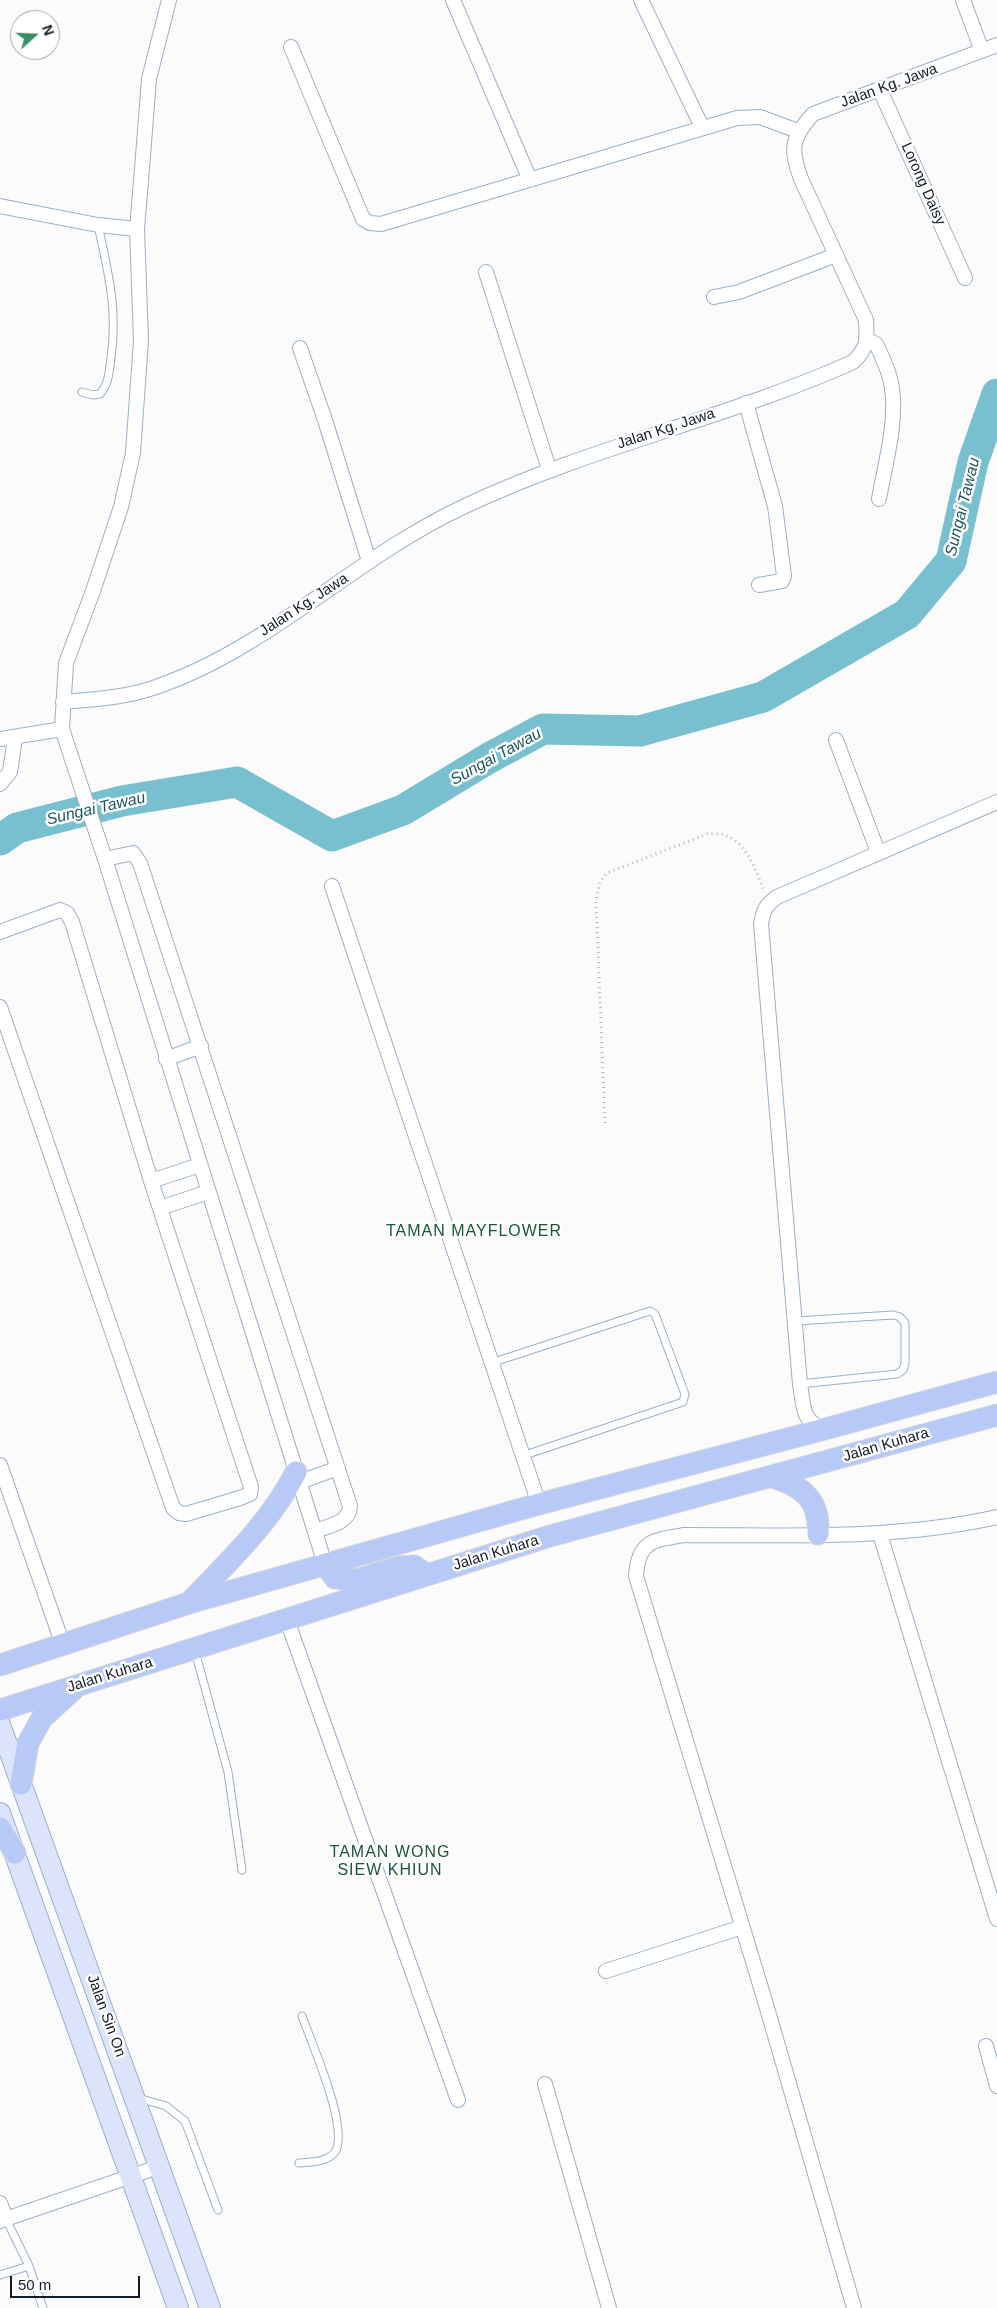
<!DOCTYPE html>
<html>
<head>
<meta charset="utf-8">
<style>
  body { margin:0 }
  #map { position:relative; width:997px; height:2308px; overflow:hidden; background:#fbfbfb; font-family:Helvetica,sans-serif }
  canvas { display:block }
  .north { position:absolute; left:10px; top:10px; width:50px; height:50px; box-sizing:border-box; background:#fff; border:1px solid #a1a4a7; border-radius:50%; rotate:70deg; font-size:14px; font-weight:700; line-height:20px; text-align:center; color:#131b24 }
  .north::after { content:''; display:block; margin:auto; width:18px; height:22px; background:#398f63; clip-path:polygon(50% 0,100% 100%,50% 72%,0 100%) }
  .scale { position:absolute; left:10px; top:2276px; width:130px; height:22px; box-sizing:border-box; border:2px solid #131b24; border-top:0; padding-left:6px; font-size:15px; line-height:18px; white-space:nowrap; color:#131b24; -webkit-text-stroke:4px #fff; paint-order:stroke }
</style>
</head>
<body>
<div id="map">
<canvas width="997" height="2308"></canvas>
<div class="north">N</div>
<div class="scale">50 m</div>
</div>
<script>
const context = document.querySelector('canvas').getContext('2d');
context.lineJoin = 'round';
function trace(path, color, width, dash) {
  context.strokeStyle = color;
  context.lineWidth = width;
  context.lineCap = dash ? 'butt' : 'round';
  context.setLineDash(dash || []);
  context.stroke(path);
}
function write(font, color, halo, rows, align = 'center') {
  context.font = font + ' Helvetica,sans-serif';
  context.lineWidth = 5;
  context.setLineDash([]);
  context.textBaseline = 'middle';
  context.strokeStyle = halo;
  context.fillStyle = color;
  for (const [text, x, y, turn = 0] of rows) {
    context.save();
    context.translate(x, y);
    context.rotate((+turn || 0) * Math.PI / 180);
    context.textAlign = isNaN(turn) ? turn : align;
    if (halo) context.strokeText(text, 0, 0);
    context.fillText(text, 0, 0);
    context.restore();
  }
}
const river = new Path2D(`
  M0 840 17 828 122 801 237 782 332 836 403 810 489 758 543 729 640 731 763 697 907 614 951 561 973 462 997 394`);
const path = new Path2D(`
  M605 1123 596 901 600 882 607 873 707 834C712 834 719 833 724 835 746 842 756 869 763 889`);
const lane = new Path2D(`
  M82 392 93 395 100 394C109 384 109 372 111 358 118 310 108 272 98 225
  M796 1321 893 1315 900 1317 905 1323V1363L903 1370 897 1374 800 1384
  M491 1363 650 1311 655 1314 685 1394 683 1402 522 1456
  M195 1651 228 1772 242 1870
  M138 2098 166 2106 185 2121 218 2210
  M299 2163C310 2162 328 2162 335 2152 350 2129 311 2042 302 2016
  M6 2219 29 2266 43 2308
  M0 2275 29 2266`);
const street = new Path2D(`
  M169 0 149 79 143 156 137 229 141 341 133 453 121 507 93 591 66 663 62 729 105 859 325 1564
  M453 0 530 180
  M641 0 702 127
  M963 0 982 51
  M291 47 363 219 370 223 381 224 737 118 760 117 798 131
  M880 90 965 278
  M0 206 98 225 137 229
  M486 272 549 469
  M714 297 739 292 836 255
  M867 340 876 344C883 358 890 373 892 388 897 424 885 464 879 499
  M300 348 325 420 369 561
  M746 403 775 506 784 576 782 581 759 585
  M63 702C93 699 124 698 153 688 267 650 353 559 461 508 588 447 726 419 853 362 868 348 867 340 866 320L801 179C790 148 791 139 813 114L997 45
  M0 739 62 729
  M836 740 878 852
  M0 784 10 772 15 738
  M105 859 133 853 140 863 350 1506C350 1523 328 1526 315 1531
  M332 886 539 1504
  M0 932 60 910 67 913 72 922 151 1181 251 1487 250 1494 240 1498 186 1514 179 1513 173 1508 0 1007
  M166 1059 201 1046
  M151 1181 200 1165
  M160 1208 208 1192
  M825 1429C801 1422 804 1406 800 1384L761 924C763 910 766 905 777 897L997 802
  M0 1465 63 1645
  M300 1482 338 1468
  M880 1534 997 1919
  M287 1620 458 2100
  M606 1971 742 1927
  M986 2046 997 2086
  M545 2084 609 2308
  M0 2203 6 2219
  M0 2221 158 2167
  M854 2308 765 2001 636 1576C638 1541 653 1540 684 1535 789 1535 894 1540 997 1517`);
const secondary = new Path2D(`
  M0 1725 210 2308
  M0 1813 178 2308`);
const primary = new Path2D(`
  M772 1477C803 1486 820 1500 818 1534
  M325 1564 335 1578 356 1580 399 1567 414 1566 426 1574
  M189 1603C227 1563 271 1522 296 1472
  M0 1665 189 1603 539 1504 825 1429 997 1382
  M0 1710 550 1536 997 1415
  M21 1784 28 1743 42 1718 74 1689
  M0 1828 15 1853`);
const streetNames = [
  ["Jalan Kg. Jawa",889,86,-20],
  ["Lorong Daisy",923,184,66],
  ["Jalan Kg. Jawa",666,429,-18],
  ["Jalan Kg. Jawa",304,605,-33],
  ["Jalan Kuhara",886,1445,-16],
  ["Jalan Kuhara",496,1553,-17],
  ["Jalan Kuhara",110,1675,-17],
  ["Jalan Sin On",106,2016,70]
];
const waterNames = [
  ["Sungai Tawau",963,507,-76],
  ["Sungai Tawau",496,757,-29],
  ["Sungai Tawau",96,809,-13]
];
const neighbourhoodNames = [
  ["TAMAN MAYFLOWER",474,1232],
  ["TAMAN WONG",390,1853],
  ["SIEW KHIUN",390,1871]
];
trace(river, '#78c0cf', 31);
trace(lane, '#99b0c7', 9);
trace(street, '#99b0c7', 16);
trace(secondary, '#99b0c7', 22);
trace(primary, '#d5d6d8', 23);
trace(path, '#b4b6b9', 3, [1, 4]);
trace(lane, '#fff', 7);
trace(street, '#fff', 14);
trace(secondary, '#dbe4fa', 20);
trace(primary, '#b7c9f6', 21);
write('15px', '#131b24', '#fff', streetNames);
write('italic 16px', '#1a5762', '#fff', waterNames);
context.letterSpacing = '1px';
write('16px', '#195638', '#fff', neighbourhoodNames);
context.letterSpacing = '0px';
</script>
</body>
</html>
